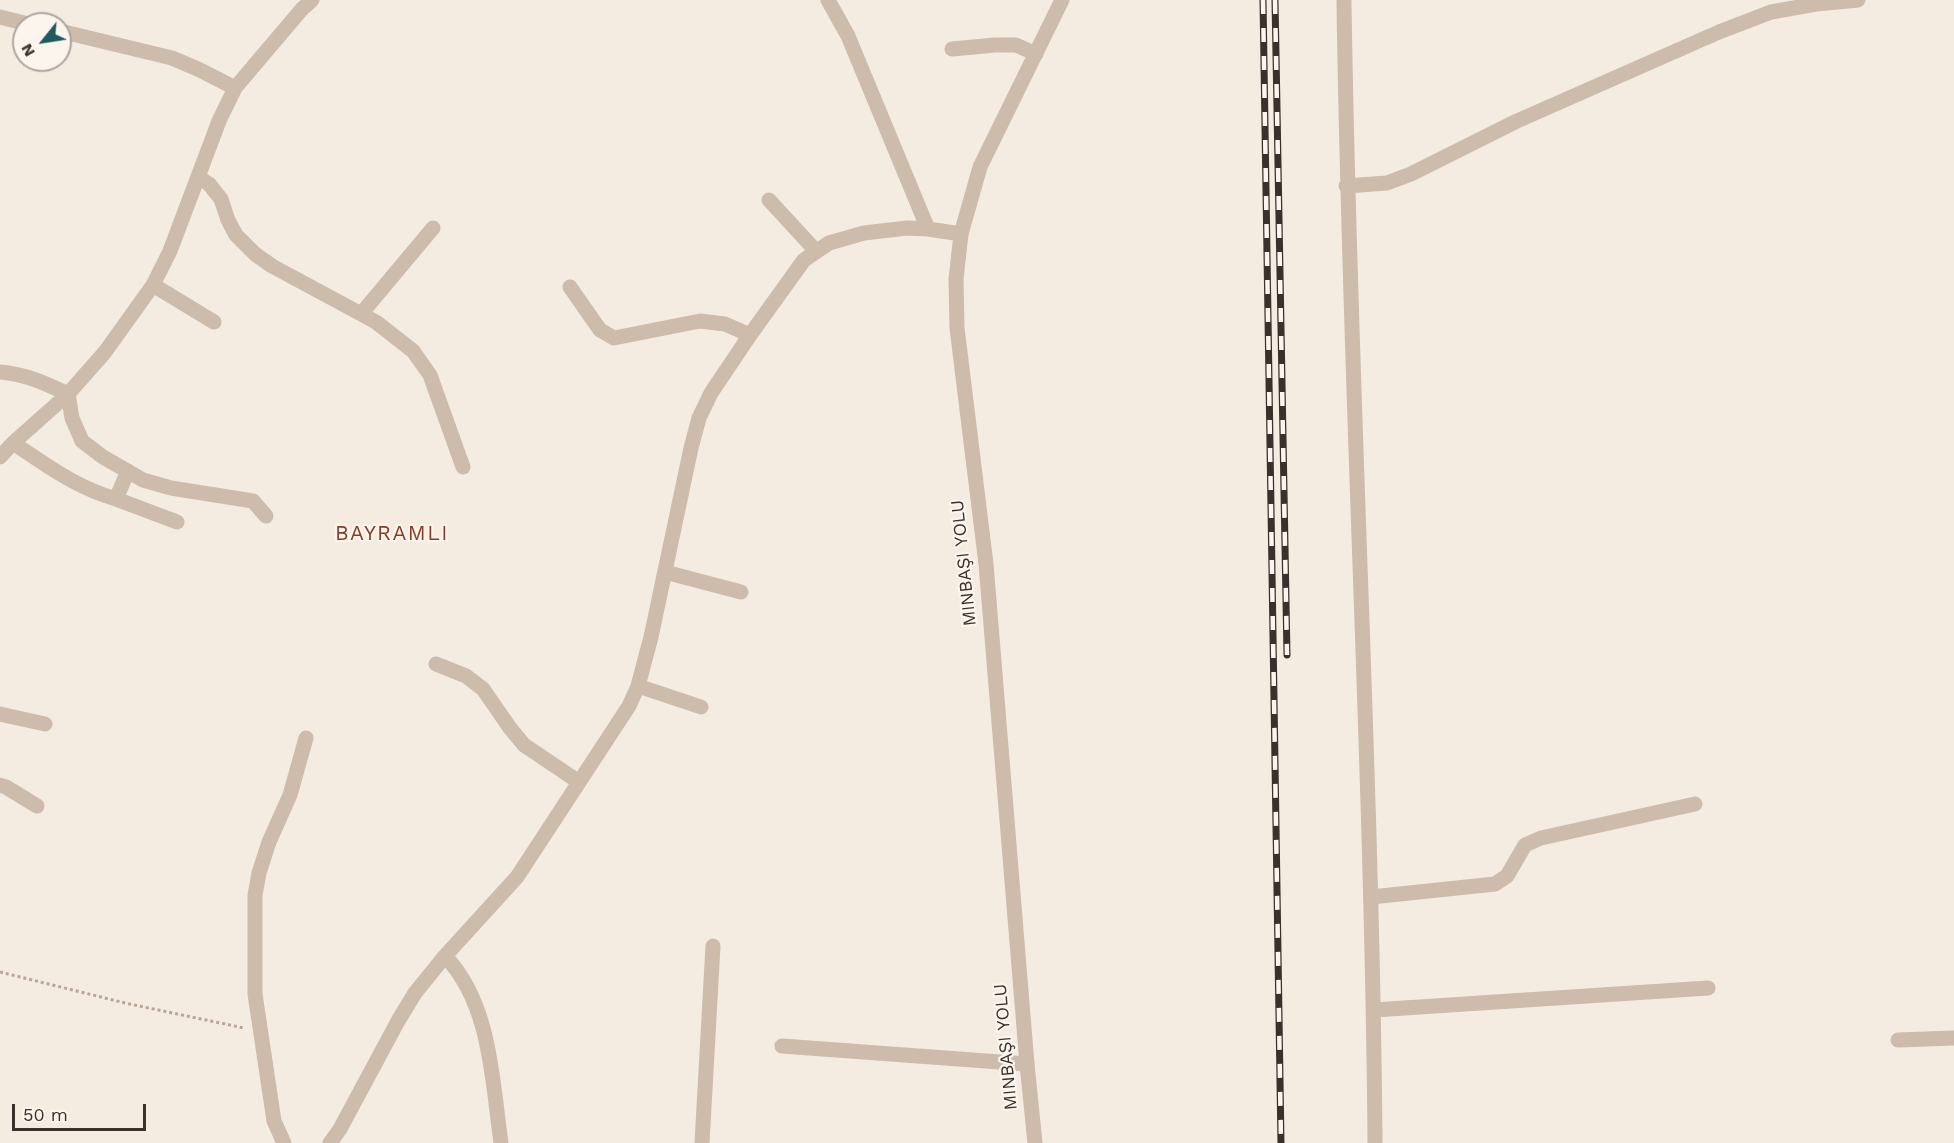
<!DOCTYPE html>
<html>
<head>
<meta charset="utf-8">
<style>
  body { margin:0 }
  #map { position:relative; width:1954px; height:1143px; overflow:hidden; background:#f4ebe1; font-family:"Work Sans",sans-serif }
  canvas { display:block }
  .north { position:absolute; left:12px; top:12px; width:60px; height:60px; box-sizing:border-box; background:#fbf5ee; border:2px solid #aea6a0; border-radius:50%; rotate:240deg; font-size:16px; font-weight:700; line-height:24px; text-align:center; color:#3b302b }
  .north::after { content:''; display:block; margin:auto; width:21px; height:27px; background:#1f5a5e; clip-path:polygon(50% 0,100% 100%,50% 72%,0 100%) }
  .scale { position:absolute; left:12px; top:1104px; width:134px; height:27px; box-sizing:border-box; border:3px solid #3b302b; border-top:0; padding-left:8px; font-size:18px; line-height:21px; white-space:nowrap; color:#3b302b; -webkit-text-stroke:4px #fbf5ee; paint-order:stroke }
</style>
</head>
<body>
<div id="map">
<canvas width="1954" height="1143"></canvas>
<div class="north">N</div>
<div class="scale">50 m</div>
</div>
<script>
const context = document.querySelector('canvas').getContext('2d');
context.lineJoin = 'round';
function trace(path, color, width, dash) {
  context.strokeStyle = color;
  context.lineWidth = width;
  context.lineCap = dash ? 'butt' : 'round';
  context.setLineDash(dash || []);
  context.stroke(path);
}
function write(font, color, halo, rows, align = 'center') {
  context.font = font + ' "Work Sans",sans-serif';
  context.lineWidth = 4.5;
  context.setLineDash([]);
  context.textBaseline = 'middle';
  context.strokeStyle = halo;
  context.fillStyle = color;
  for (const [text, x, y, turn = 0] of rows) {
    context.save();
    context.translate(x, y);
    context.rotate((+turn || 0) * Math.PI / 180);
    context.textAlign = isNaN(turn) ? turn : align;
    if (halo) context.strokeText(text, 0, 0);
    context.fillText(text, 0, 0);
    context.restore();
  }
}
const path = new Path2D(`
  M0 972 125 1003 244 1028`);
const minor = new Path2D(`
  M828 0 848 36 928 229
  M1344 0C1349 381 1372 762 1375 1143
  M0 17 28 24
  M60 31 172 58 200 70 235 88
  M952 49 995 45H1016L1036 54
  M198 177 209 184 221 199 228 220 236 235 255 254 272 266 376 322 413 351 430 375 463 467
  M1346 186 1387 183 1411 174 1517 121 1719 32 1771 12 1816 4 1858 0
  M769 200 816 251
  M153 285 214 322
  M570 287 600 330 614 338 700 321 725 324 750 335
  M361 314 433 228
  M0 372C25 374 45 383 68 394L72 418 82 441 103 457 143 480 171 488 253 501 266 516
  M13 443C48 466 75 487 116 499L128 471
  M0 457 13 443 68 394 105 352 153 285 170 251 219 121 235 88 302 9 312 0
  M116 499 177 522
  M665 572 741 592
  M436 664 466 676 483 689 510 728 524 745 579 782
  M638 686 701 707
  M0 714 45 724
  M0 785 6 787 37 806
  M1371 897 1495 884 1507 876 1525 845 1541 838 1695 804
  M445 956C491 1004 492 1080 501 1143
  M1374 1010 1708 988
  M1898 1040 1954 1038
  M782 1046 1027 1064
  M284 1143 274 1121 255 994V895L259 873 269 842 290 795 306 738
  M330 1143 340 1129 398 1021 415 993 445 956 517 877 629 706 638 686 651 637 691 448 699 418 711 393 750 335 804 260 829 243 864 233 907 228 928 229 961 234
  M702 1143 713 946`);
const tertiary = new Path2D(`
  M1035 1143 1027 1064 986 564 957 328 956 279 961 234 980 167 1062 0`);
const rail = new Path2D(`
  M1263 0 1281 1143
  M1275 0 1287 655`);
const streetNames = [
  ["MINBAŞI YOLU",964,563,-96],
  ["MINBAŞI YOLU",1006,1047,-95]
];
const quarterNames = [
  ["BAYRAMLI",392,534]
];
trace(path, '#b9a596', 3, [3, 3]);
trace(minor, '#cdbbac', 15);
trace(tertiary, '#cdbbac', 15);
trace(rail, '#3b302b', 7);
trace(rail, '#fbf5ee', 4.5, [14]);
write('18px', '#3b302b', '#fbf5ee', streetNames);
context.letterSpacing = '1.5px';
write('21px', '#8c3b22', '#fbf5ee', quarterNames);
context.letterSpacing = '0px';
</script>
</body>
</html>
